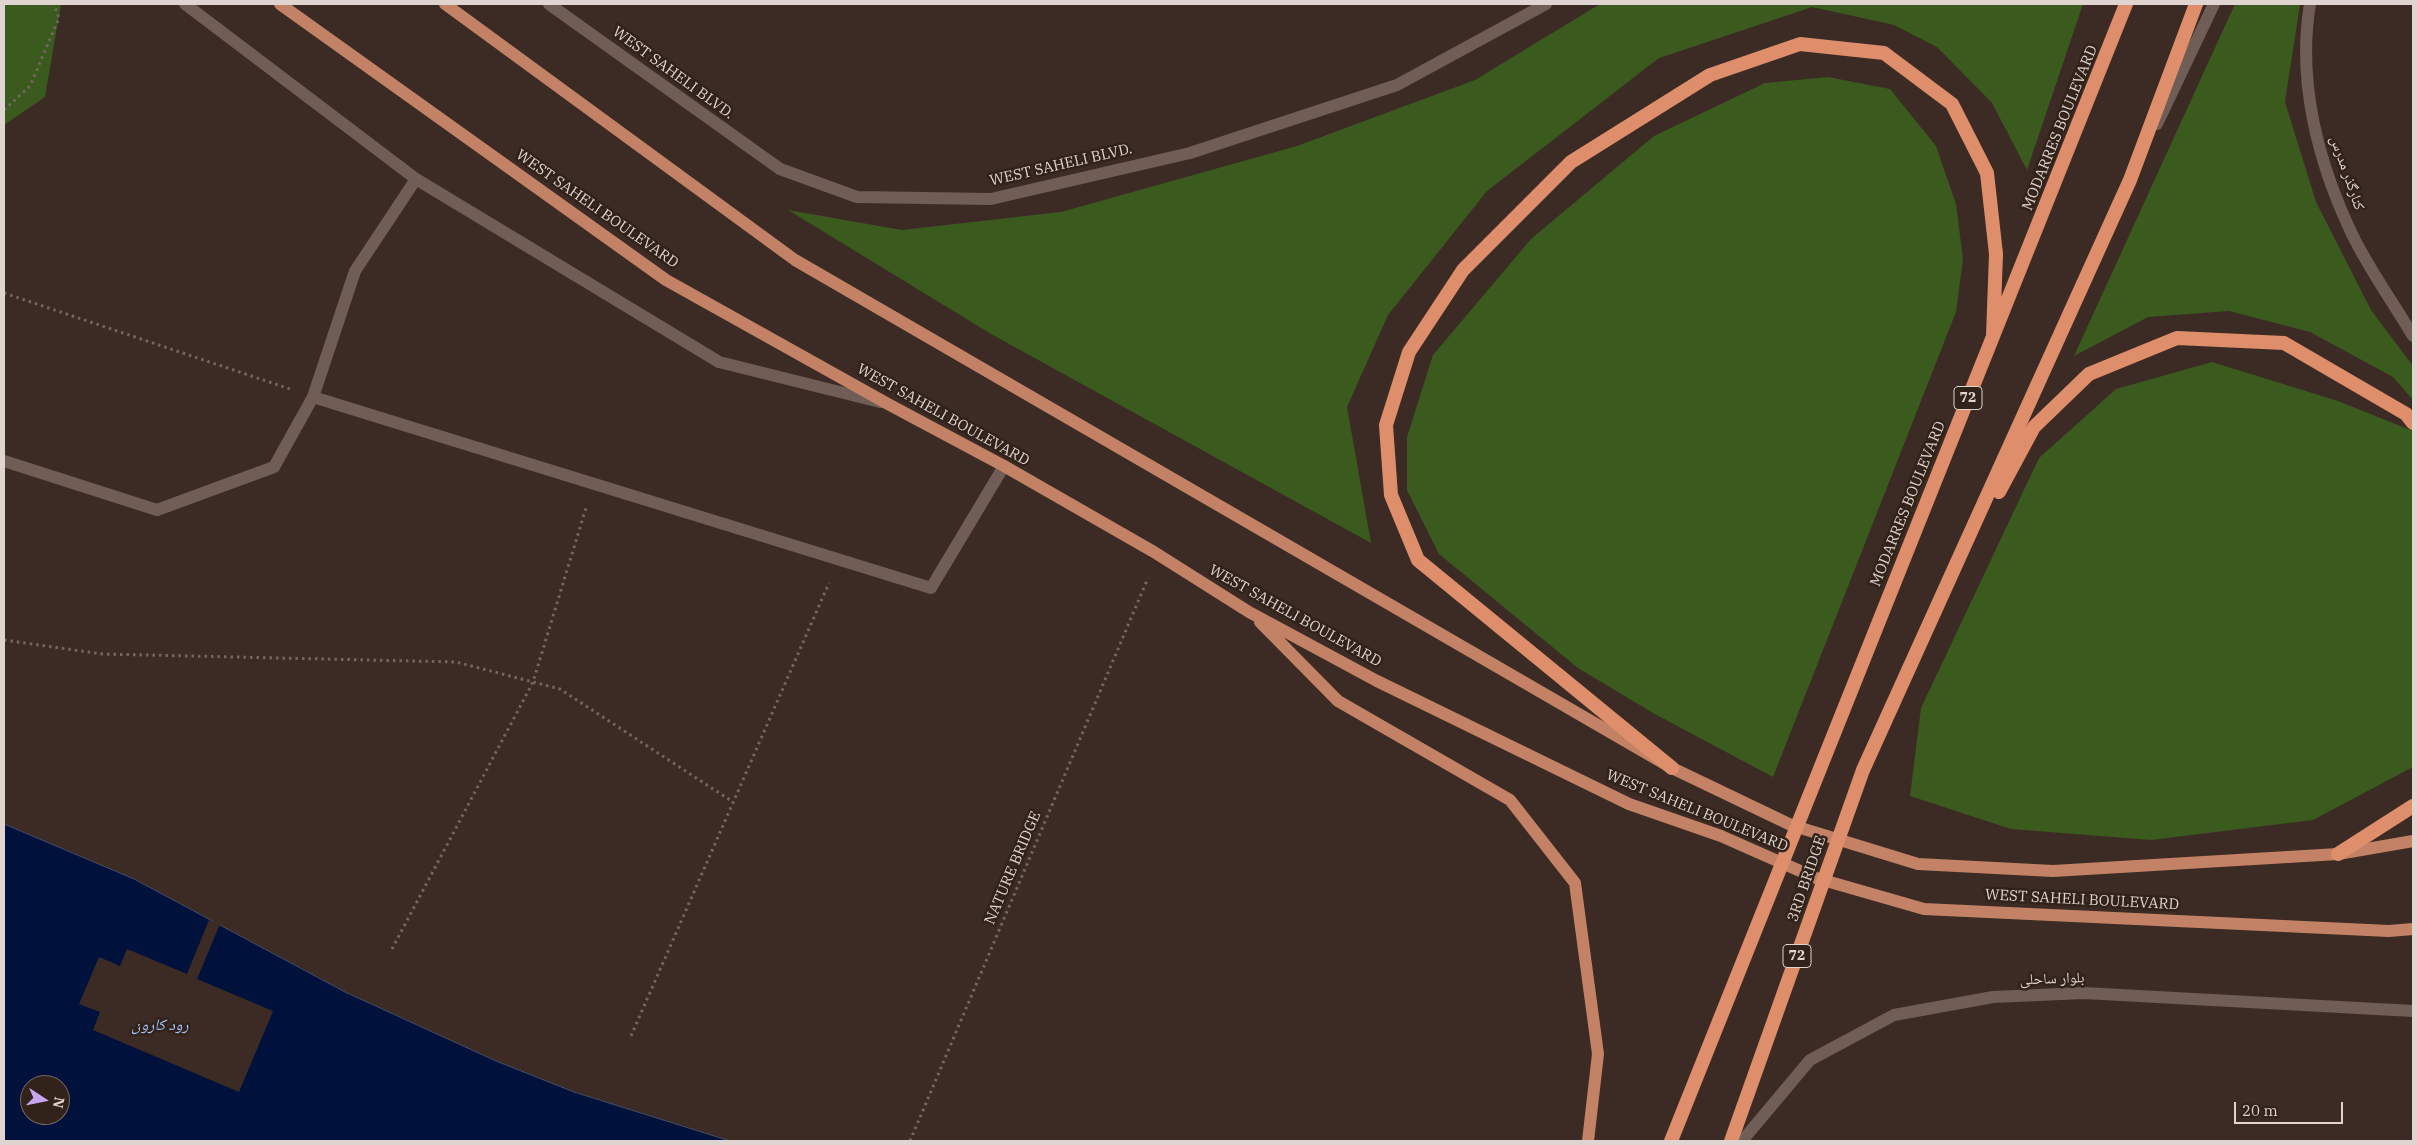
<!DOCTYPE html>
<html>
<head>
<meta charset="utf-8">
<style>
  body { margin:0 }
  #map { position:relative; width:2417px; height:1145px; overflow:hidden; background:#3c2b24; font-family:"IBM Plex Serif",serif }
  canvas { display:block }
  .frame { position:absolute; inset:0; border:5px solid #dfd4cf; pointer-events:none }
  .north { position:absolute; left:20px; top:1075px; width:50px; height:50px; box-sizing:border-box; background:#31221a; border:1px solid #776962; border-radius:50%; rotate:101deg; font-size:14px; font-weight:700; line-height:20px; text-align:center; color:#dfd4cf }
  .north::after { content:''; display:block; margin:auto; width:18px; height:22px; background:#c8a5ef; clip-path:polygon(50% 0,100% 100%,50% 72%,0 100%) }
  .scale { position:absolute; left:2234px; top:1102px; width:109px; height:22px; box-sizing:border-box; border:2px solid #dfd4cf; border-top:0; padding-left:6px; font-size:15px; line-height:18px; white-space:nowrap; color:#dfd4cf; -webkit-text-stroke:4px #31221a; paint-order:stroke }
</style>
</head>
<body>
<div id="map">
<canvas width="2417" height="1145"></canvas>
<div class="frame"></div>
<div class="north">N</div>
<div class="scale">20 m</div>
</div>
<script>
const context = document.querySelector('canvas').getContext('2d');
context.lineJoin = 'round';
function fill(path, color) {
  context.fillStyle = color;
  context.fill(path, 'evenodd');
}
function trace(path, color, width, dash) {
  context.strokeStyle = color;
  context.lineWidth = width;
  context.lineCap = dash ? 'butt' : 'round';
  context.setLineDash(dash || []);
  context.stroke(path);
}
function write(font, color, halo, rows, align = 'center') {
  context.font = font + ' "IBM Plex Serif","Noto Naskh Arabic",serif';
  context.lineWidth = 5;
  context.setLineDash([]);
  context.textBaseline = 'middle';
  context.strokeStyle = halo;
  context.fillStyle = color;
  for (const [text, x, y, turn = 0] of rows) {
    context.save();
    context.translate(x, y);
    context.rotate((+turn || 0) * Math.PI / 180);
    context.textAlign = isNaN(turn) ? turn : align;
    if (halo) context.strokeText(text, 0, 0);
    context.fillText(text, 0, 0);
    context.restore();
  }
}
const green = new Path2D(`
  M4 4H61L45 97 4 125Z
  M1600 4H2083L2027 170 1992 103 1937 47 1894 25 1812 7 1659 58 1487 191 1388 315 1347 407 1371 543 991 334 788 210 902 230 1061 212 1297 146 1475 80Z
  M2235 4H2300L2285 102 2316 202 2371 310 2413 366V400L2393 377 2310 332 2229 311 2148 317 2074 356Z
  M1828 77 1890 89 1936 146 1956 204 1963 259 1956 312 1773 777 1653 713 1578 668 1439 554 1407 490V437L1433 355 1531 239 1654 136 1765 83Z
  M2212 362 2338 401 2413 431V767L2313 820 2151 840 2011 829 1910 796 1921 708 2039 458 2116 389Z`);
const water = new Path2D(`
  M4 824 134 879 345 992 496 1061 574 1092 730 1141H4ZM30 1085H60V1115H30Z`);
const pier = new Path2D(`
  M209 920 220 924 197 979 273 1011 239 1092 93 1030 100 1012 79 1004 99 957 120 966 127 949 187 974Z`);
const path = new Path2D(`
  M4 110 30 86 59 18 54 4
  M4 293 290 389
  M4 640 102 654 456 662 560 689 733 802
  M392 949 533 682 586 508
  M631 1036 829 583
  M910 1141 1148 578`);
const minor = new Path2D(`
  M313 397 931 588 1004 466
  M4 461 157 510 274 467 313 397 355 271 416 179`);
const tertiary = new Path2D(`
  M185 4 416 179 719 362 880 402
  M549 4 780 169 857 197 991 199 1190 153 1397 85 1546 4
  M2310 4C2297 81 2318 162 2351 232 2368 268 2393 302 2413 336
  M2157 124 2214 4
  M1742 1141 1810 1060 1894 1015 1993 997 2084 993 2413 1011`);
const primary = new Path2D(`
  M280 4 666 280 888 404 1004 466 1154 552 1249 612 1377 681 1629 804 1721 836 1816 878 1924 909 2389 931 2413 929
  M445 4 795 260 1672 768 1791 825 1918 864 2053 871 2338 854 2413 841
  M1260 622 1338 701 1510 800 1575 883 1598 1054 1588 1141`);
const trunk = new Path2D(`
  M1999 492 2034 427 2089 374 2177 338 2284 343 2406 414 2413 423
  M1672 768 1418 560 1391 495 1386 425 1409 352 1463 270 1571 162 1710 75 1800 44 1884 53 1952 104 1987 173 1996 254 1993 336
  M2338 854 2413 806
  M1671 1141 2126 4
  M1731 1141 1863 770 2130 180 2196 4`);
const shields = [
  [1968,398,28],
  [1797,956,28]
];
const shieldNames = [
  ["72",1968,398],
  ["72",1797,956]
];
const streetNames = [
  ["WEST SAHELI BLVD.",673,73,36],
  ["MODARRES BOULEVARD",2060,128,-68],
  ["WEST SAHELI BLVD.",1061,165,-13],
  ["کنارگذر مدرس",2347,173,71],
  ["WEST SAHELI BOULEVARD",597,209,35],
  ["WEST SAHELI BOULEVARD",943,415,29],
  ["MODARRES BOULEVARD",1908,504,-68],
  ["WEST SAHELI BOULEVARD",1295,616,29],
  ["WEST SAHELI BOULEVARD",1697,811,22],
  ["NATURE BRIDGE",1013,868,-67],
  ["3RD BRIDGE",1807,879,-71],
  ["WEST SAHELI BOULEVARD",2082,900,3],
  ["بلوار ساحلی",2052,979,-2]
];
const waterNames = [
  ["رود کارون",160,1025]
];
fill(green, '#3a5a1e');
fill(water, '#00123c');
trace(water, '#434c68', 1);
fill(pier, '#3c2b24');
trace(path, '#756660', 3, [2.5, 4]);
trace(minor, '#705d55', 12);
trace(tertiary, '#705d55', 12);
trace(primary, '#c38265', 12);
trace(trunk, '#de8e6a', 14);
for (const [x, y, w] of shields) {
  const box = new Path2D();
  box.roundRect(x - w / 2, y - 11.5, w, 23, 4);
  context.fillStyle = '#31221a';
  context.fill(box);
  trace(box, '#dfd4cf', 1);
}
write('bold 14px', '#dfd4cf', null, shieldNames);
write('15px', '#dfd4cf', '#31221a', streetNames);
write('italic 16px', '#a1c2f6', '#31221a', waterNames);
</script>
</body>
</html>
